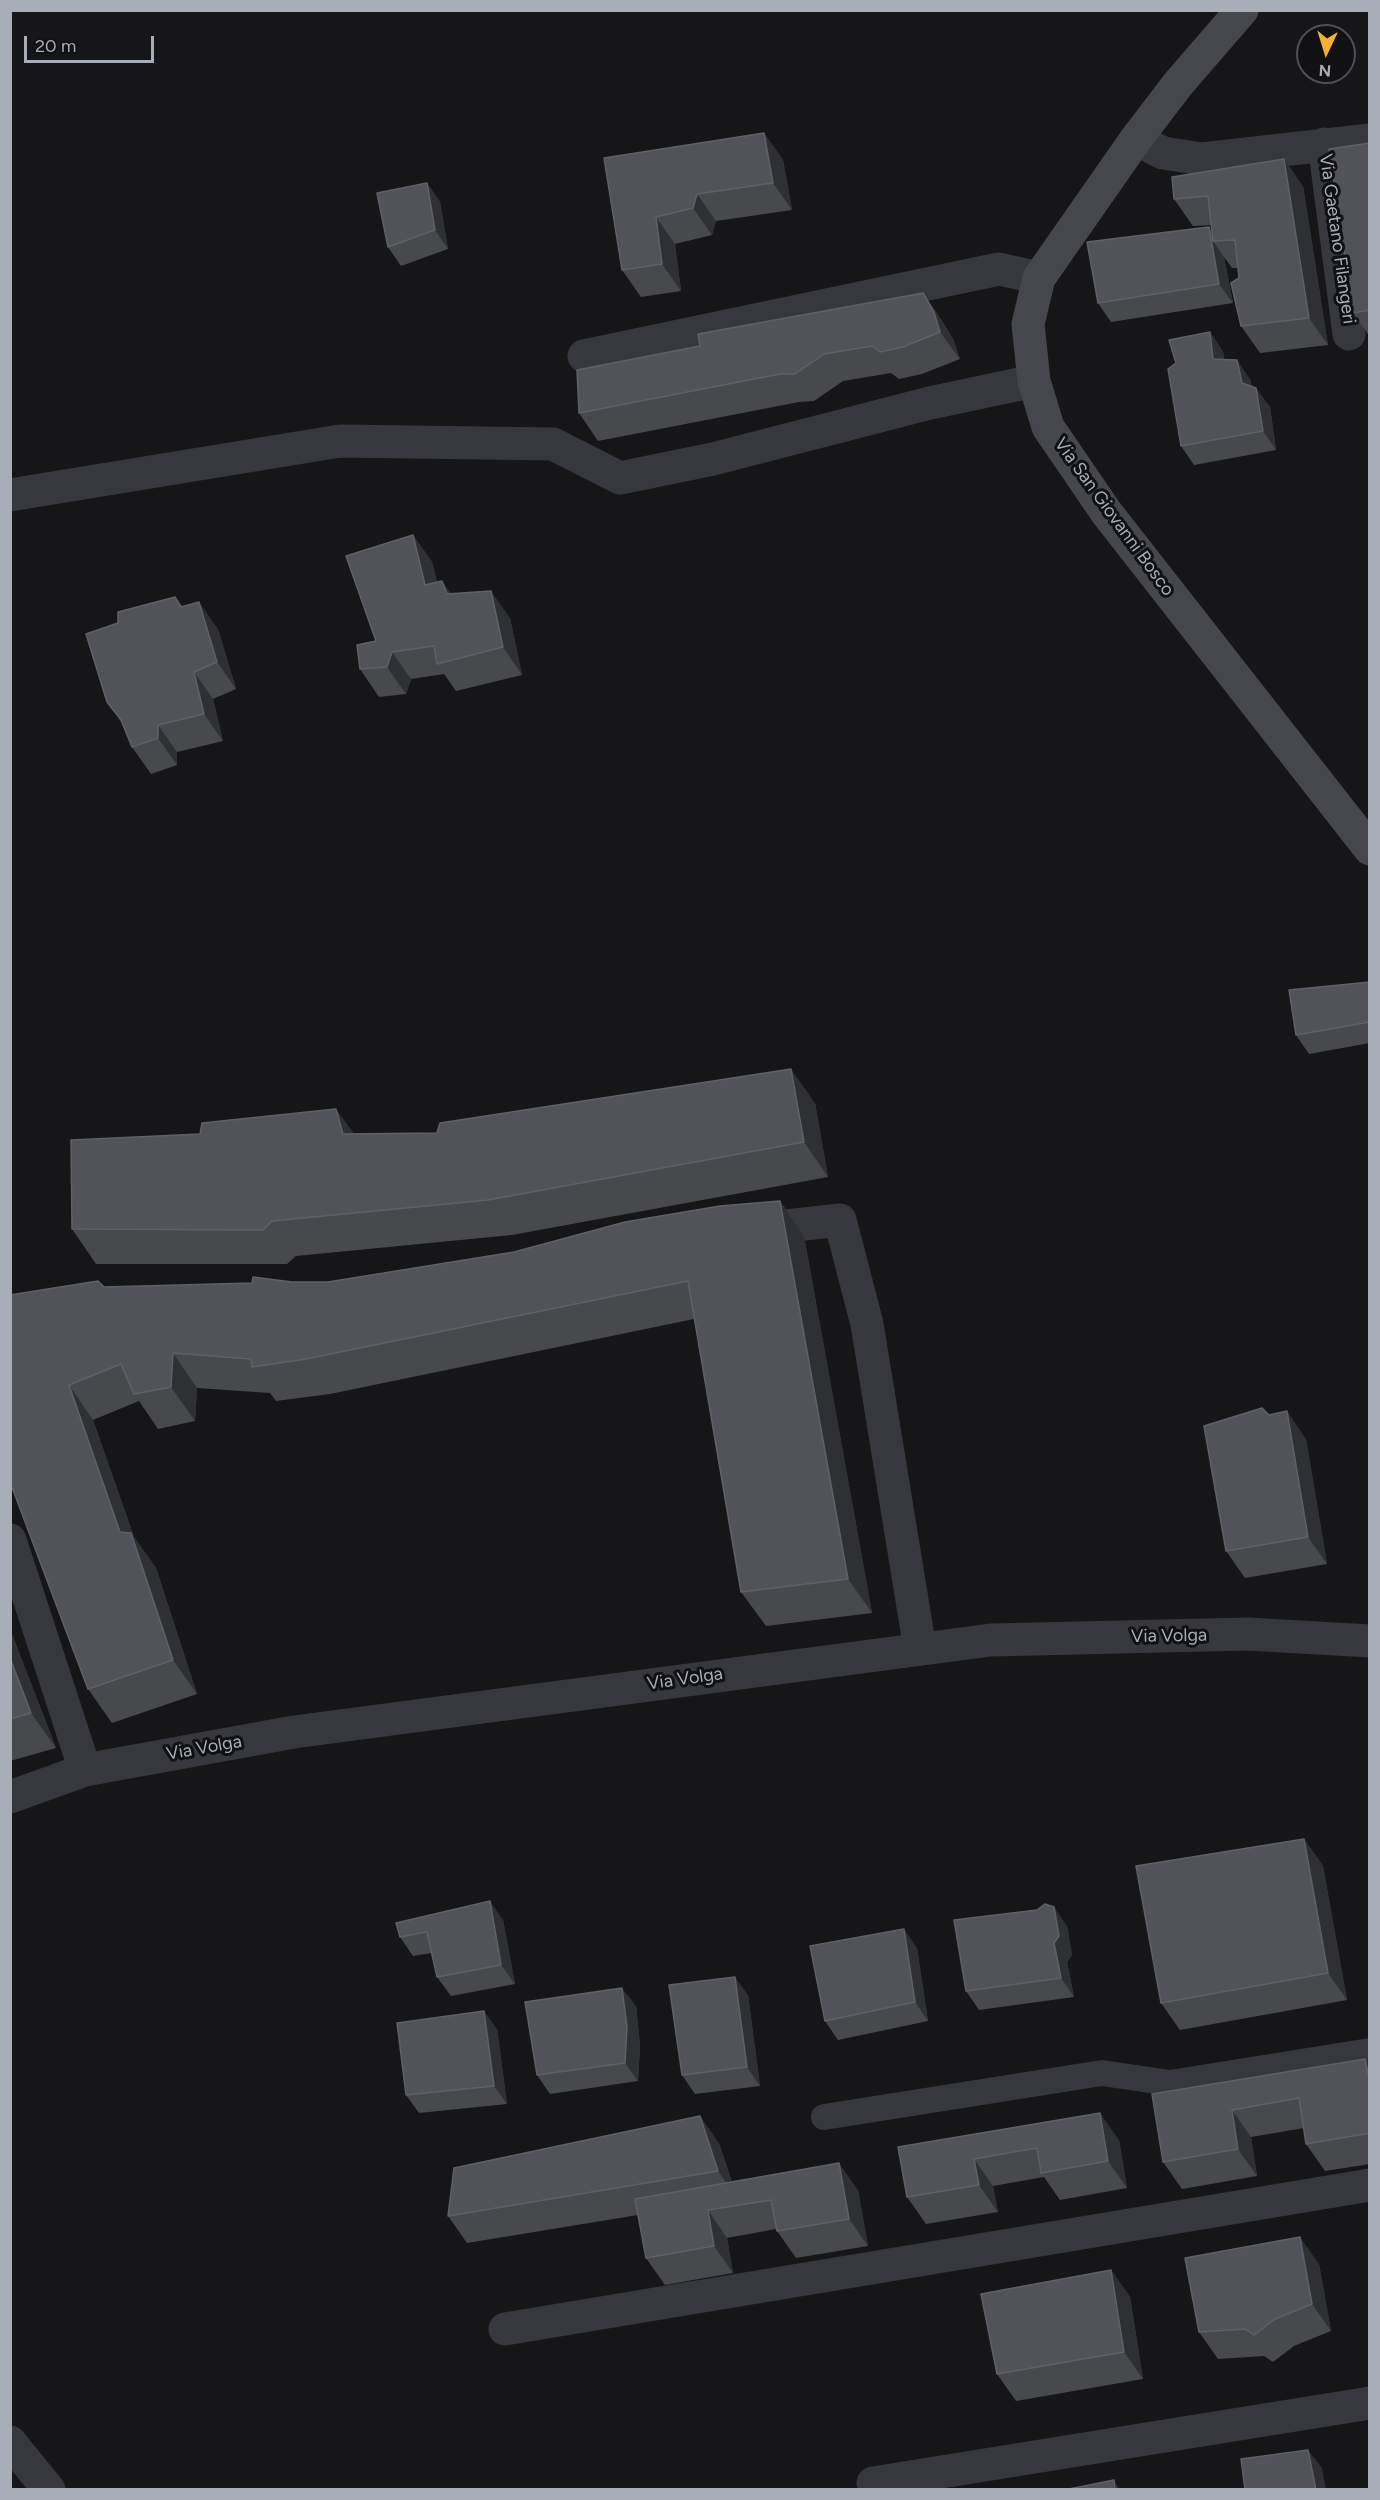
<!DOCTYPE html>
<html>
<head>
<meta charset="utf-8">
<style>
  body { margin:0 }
  #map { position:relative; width:1380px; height:2500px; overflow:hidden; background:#161618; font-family:Figtree,sans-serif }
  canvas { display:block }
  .frame { position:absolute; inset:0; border:12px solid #a8adb8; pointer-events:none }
  .north { position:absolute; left:1296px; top:24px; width:60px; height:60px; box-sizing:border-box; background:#111113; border:2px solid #4d4f55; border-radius:50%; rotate:184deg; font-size:16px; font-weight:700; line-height:24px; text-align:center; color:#a8adb8 }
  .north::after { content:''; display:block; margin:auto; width:21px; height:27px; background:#f2b134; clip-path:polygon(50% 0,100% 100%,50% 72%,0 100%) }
  .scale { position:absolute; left:24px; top:36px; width:130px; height:27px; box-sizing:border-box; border:3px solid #a8adb8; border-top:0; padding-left:8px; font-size:18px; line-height:21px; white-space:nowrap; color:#a8adb8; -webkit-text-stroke:4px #111113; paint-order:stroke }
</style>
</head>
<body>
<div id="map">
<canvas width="1380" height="2500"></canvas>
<div class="frame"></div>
<div class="north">N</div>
<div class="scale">20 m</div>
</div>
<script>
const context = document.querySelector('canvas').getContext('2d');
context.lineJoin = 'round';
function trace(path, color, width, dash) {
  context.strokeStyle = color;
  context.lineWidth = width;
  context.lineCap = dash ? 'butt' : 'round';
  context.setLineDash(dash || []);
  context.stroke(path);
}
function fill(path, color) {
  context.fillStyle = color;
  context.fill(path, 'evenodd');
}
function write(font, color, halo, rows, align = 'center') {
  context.font = font + ' Figtree,sans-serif';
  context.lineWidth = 6;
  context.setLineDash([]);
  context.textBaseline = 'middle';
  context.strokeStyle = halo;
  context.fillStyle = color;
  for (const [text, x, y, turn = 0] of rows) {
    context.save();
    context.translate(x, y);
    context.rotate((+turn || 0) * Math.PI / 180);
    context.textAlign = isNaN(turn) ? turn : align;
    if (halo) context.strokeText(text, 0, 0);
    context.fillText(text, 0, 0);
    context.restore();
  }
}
const lane = new Path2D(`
  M824 2117 1102 2073 1170 2083 1370 2051`);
const street = new Path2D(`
  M1136 139 1163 153 1202 159 1370 140
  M1324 144 1349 334
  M584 356 999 269 1039 278
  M10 495 340 441 553 444 620 478 713 459 930 403 1034 381
  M751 1230 840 1220 867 1324 920 1649
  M10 1540 85 1770
  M10 1797 85 1770 294 1732 991 1640 1248 1634 1370 1641
  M505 2329 1370 2185
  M10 2442 49 2490
  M873 2483 1370 2403`);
const secondary = new Path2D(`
  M1242 10 1178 84 1136 139 1039 278 1028 324 1034 381 1048 427 1106 512 1370 849`);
const wall = new Path2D(`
  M764 133 783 160 792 210 716 221 712 235 675 244 681 291 641 297 622 270 604 158Z
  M1370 143V337L1353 313Z
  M427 183 440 202 448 249 401 266 388 247Z
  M1303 186 1328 345 1260 353 1241 326 1238 268H1232L1224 257 1233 303 1111 322 1098 303 1212 231 1211 225 1193 226 1174 199Z
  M923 293 942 321 953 339 960 359 922 374 899 379 891 373 843 381 814 401 799 402 598 441 579 413 700 346Z
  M1223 351 1224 360 1250 379 1252 387 1270 407 1276 450 1194 465 1181 446Z
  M413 535 432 562 437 582 452 594 510 618 522 675 456 691 444 674 411 679 406 694 379 697 360 669 376 641Z
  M175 597 182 606 218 629 236 689 213 699 223 741 177 752V765L151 774 132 747 123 724 107 702 118 623Z
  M1370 982V1043L1309 1054 1296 1035Z
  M815 1103 828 1177 512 1235 296 1256 287 1264H96L72 1229 354 1134 437 1133Z
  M780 1201 804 1236 872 1613 766 1626 741 1592 694 1319 330 1394 276 1401 270 1393 197 1388 195 1421 158 1429 139 1401 93 1420 134 1537 156 1568 197 1694 112 1723 88 1689 14 1492 104 1287 292 1282H328L514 1252Z
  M1269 1415 1306 1439 1327 1564 1245 1578 1226 1551Z
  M10 1629 56 1748 10 1761Z
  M1304 1839 1323 1866 1347 2000 1180 2030 1161 2003Z
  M503 1920 515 1984 451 1996 437 1977 432 1953 413 1956 400 1937Z
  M1067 1926 1072 1955 1067 1962 1074 1997 979 2010 966 1991Z
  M917 1948 928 2021 838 2040 825 2021Z
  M748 1995 760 2086 695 2094 682 2075Z
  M636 2006 640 2045 638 2081 550 2094 537 2075Z
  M497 2029 507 2104 419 2113 406 2095Z
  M1365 2059 1370 2065V2164L1325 2171 1306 2144 1304 2128 1251 2137 1257 2176 1182 2189 1163 2162 1152 2094Z
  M1119 2140 1127 2188 1060 2200 1044 2177 993 2186 998 2212 926 2224 907 2197 898 2147Z
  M719 2143 732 2182 858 2190 868 2246 796 2258 777 2231 776 2229 727 2238 733 2273 665 2285 646 2258 638 2215 467 2243 448 2216Z
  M1319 2264 1331 2331 1294 2346 1273 2362 1264 2356 1218 2359 1199 2332Z
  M1111 2270 1130 2297 1143 2379 1016 2401 997 2374Z`);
const shadedWall = new Path2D(`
  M764 133 783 160 792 210 773 183Z
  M1284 159 1303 186 1328 345 1309 318Z
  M427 183 440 202 448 249 435 230Z
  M697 194 716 221 712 235 693 208Z
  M656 217 675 244 681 291 662 264Z
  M1209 227 1219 241H1213L1224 257 1233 303 1219 284Z
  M923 293 942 321 953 339 960 359 940 332Z
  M1210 332 1223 351 1226 378 1213 359Z
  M1237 360 1250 379 1256 402 1242 383Z
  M1256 388 1270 407 1276 450 1263 431Z
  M413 535 432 562 444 612 425 585Z
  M442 581 461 608 447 594Z
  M491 591 510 618 522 675 503 647Z
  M199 602 218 629 236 689 217 662Z
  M392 652 411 679 406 694 387 667Z
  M194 672 213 699 223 741 204 714Z
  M158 725 177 752V765L158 738Z
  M791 1069 815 1103 828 1177 804 1142Z
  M336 1109 361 1143 343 1134Z
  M780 1201 804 1236 872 1613 848 1579Z
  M173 1353 197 1388 195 1421 171 1387Z
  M69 1385 93 1420 134 1537 156 1568 197 1694 173 1660 120 1532Z
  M1287 1411 1306 1439 1327 1564 1308 1537Z
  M10 1629 56 1748 31 1713 10 1658Z
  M1304 1839 1323 1866 1347 2000 1328 1973Z
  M490 1901 503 1920 515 1984 501 1965Z
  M1054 1907 1067 1926 1072 1955 1067 1962 1074 1997 1061 1978 1054 1943Z
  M904 1929 917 1948 928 2021 915 2002Z
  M735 1977 748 1995 760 2086 747 2067Z
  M622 1988 636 2006 640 2045 638 2081 625 2063Z
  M484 2011 497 2029 507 2104 494 2086Z
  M1365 2059 1370 2065V2083Z
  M1232 2110 1251 2137 1257 2176 1238 2149Z
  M1100 2113 1119 2140 1127 2188 1108 2161Z
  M700 2116 719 2143 737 2198 718 2171Z
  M974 2159 993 2186 998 2212 979 2185Z
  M839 2163 858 2190 868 2246 849 2219Z
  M708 2210 727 2238 733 2273 714 2246Z
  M1300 2237 1319 2264 1331 2331 1312 2304Z
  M1111 2270 1130 2297 1143 2379 1124 2352Z
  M1308 2450 1322 2468 1326 2490H1316Z
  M1114 2480 1120 2490H1115Z`);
const building = new Path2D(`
  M764 133 773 183 697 194 693 208 656 217 662 264 622 270 604 158Z
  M1370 143V310L1353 313 1329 149Z
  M1284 159 1309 318 1241 326 1231 283 1239 278 1235 240 1213 241 1208 196 1174 199 1172 177Z
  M427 183 435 230 388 247 377 193Z
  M1209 227 1219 284 1098 303 1087 242Z
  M923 293 934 312 940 332 903 347 880 352 872 346 824 354 795 374H780L579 413 577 370 700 346 698 334Z
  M1210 332 1213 359 1237 360 1242 383 1256 388 1263 431 1181 446 1168 369 1176 363 1169 340Z
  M413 535 425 585 442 581 447 594 491 591 503 647 437 664 434 646 392 652 387 667 360 669 357 645 376 641 346 556Z
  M175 597 181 607 199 602 217 662 194 672 204 714 158 725V738L132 747 121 720 107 702 86 634 118 623V612Z
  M1370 982V1022L1296 1035 1289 990Z
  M791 1069 804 1142 488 1200 272 1221 263 1230 72 1229 71 1140 200 1134 202 1123 336 1109 343 1134 437 1133 440 1123Z
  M780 1201 848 1579 741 1592 688 1281 306 1359 252 1367 251 1359 173 1353 171 1387 134 1394 121 1364 69 1385 120 1532 131 1533 173 1660 88 1689 10 1482V1295L98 1281 104 1287 252 1283 253 1277 292 1282H328L514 1252 625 1222 720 1206Z
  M1262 1408 1269 1415 1287 1411 1308 1537 1226 1551 1204 1426Z
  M10 1658 31 1713 10 1719Z
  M1304 1839 1328 1973 1161 2003 1136 1866Z
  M490 1901 501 1965 437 1977 427 1932 400 1937 396 1923Z
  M1045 1904 1054 1907 1059 1936 1054 1943 1061 1978 966 1991 954 1920 1037 1910Z
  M904 1929 915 2002 825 2021 810 1946Z
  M735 1977 747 2067 682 2075 669 1985Z
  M622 1988 627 2027 625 2063 537 2075 525 2002Z
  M484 2011 494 2086 406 2095 397 2023Z
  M1365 2059 1370 2083V2133L1306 2144 1299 2098 1232 2110 1238 2149 1163 2162 1152 2094Z
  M1100 2113 1108 2161 1041 2173 1037 2148 974 2159 979 2185 907 2197 898 2147Z
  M700 2116 718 2171 448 2216 454 2168Z
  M839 2163 849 2219 777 2231 771 2200 708 2210 714 2246 646 2258 635 2199Z
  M1300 2237 1312 2304 1275 2319 1254 2335 1245 2329 1199 2332 1185 2258Z
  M1111 2270 1124 2352 997 2374 981 2294Z
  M1308 2450 1316 2490H1245L1241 2459Z
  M1114 2480 1115 2490H1064Z`);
const streetNames = [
  ["Via Gaetano Filangeri",1337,239,82],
  ["Via San Giovanni Bosco",1114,517,54],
  ["Via Volga",1169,1636,-1],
  ["Via Volga",685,1679,-8],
  ["Via Volga",204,1748,-10]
];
trace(lane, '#37383d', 26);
trace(street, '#37383d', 33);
trace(secondary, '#45474d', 33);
fill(wall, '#47494d');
fill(shadedWall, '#2f3033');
fill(building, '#525359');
trace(building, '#5f6168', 1.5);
write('18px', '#a8adb8', '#111113', streetNames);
</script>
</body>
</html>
